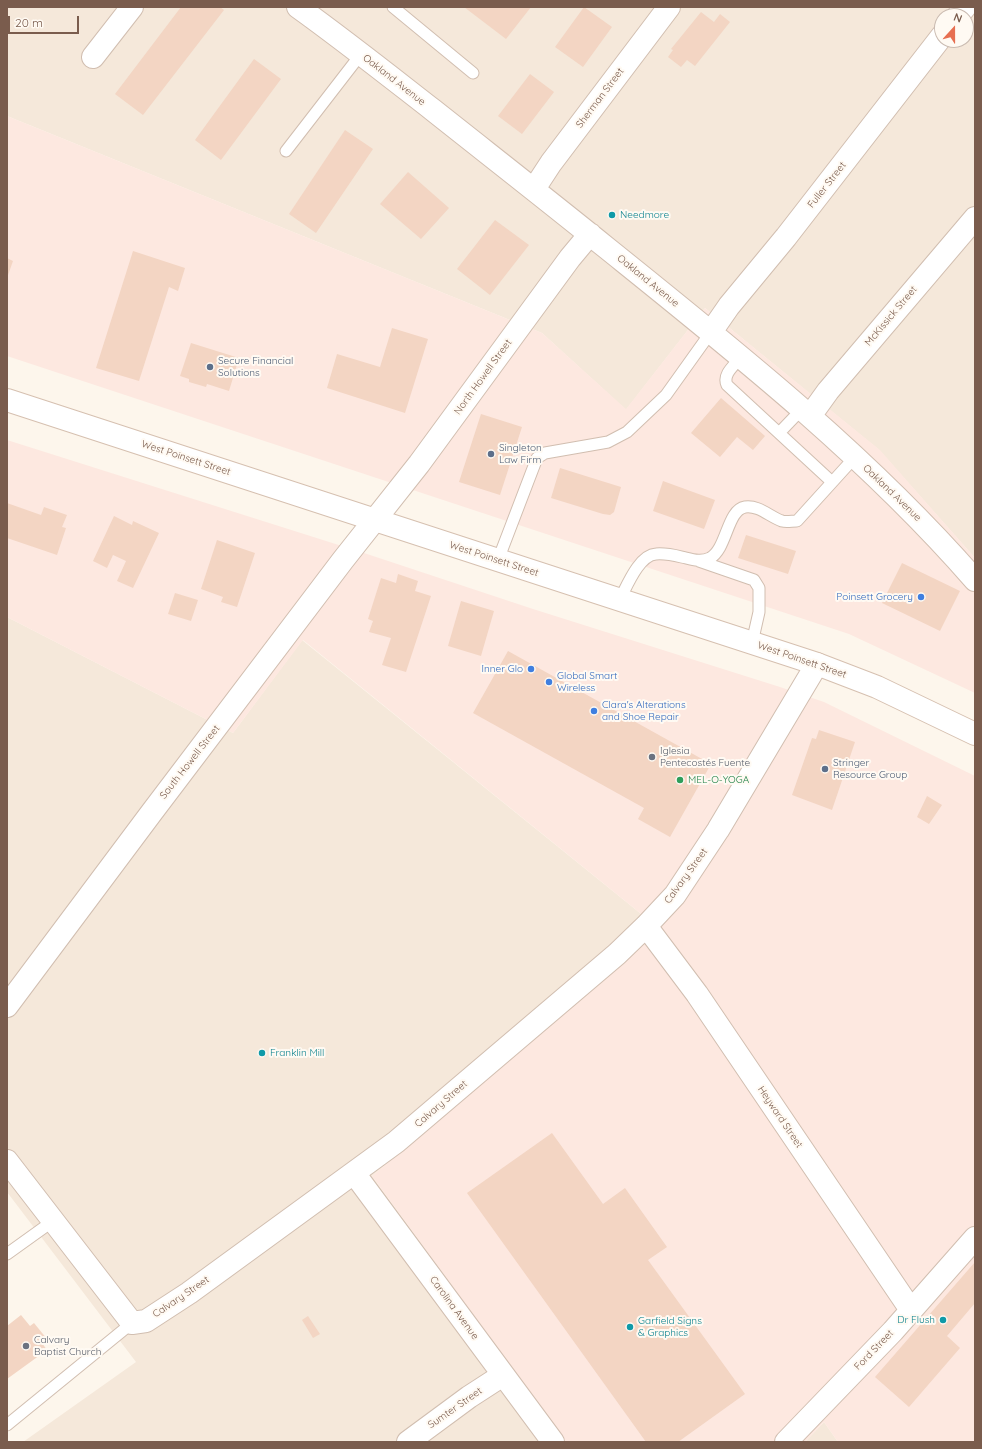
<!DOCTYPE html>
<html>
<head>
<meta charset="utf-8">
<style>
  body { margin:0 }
  #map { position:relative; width:982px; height:1449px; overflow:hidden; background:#fdf6ec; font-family:Quicksand,sans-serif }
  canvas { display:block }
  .frame { position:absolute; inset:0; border:8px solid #7a5c4d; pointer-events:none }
  .north { position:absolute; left:934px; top:8px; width:40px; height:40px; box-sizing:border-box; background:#fffaf3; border:1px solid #cabbb1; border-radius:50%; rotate:21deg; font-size:11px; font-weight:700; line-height:16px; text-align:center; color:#7a5c4d }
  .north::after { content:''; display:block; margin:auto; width:14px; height:18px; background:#e76f51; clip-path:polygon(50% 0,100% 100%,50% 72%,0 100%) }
  .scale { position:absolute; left:8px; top:16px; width:71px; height:18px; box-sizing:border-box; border:2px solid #7a5c4d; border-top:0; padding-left:5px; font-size:12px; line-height:14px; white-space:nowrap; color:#7a5c4d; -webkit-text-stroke:3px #fffaf3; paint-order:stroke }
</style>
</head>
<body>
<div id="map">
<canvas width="982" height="1449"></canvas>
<div class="frame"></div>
<div class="north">N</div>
<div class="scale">20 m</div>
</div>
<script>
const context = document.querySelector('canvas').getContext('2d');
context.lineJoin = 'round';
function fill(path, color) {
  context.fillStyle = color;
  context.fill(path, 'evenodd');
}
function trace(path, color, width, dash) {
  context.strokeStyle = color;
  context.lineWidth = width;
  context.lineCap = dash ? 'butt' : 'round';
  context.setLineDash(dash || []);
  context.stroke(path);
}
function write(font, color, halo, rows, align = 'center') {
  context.font = font + ' Quicksand,sans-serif';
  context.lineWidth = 4;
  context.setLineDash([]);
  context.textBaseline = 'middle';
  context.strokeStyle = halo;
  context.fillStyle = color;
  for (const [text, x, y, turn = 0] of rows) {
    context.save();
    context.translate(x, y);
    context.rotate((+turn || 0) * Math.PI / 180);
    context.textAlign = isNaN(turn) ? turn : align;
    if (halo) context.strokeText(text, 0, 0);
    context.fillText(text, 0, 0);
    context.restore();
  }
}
const residential = new Path2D(`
  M7 7H975V558L879 450 705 308 626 410 542 333 7 116ZM942 16H966V40H942Z
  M7 617 233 733 302 640 661 930 372 1176 566 1442H23L136 1362 7 1192Z
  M824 1422 838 1442H805Z`);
const commercial = new Path2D(`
  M7 116 542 333 626 409 705 308 880 450 975 558V693L849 634 7 356Z
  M7 440 364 553 533 609 780 687 824 702 975 776V1442H838L824 1422 805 1442H566L372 1176 661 930 303 640 233 733 7 617Z`);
const building = new Path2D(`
  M181 7H220L224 10 143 115 115 94Z
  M464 7H531L506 39Z
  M584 7 612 27 583 67 555 47Z
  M701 12 714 22 720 14 730 22 695 66 687 60 681 67 668 57 673 50 671 49Z
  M254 59 281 79 221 160 195 140Z
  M530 74 554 92 522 134 498 116Z
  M345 130 373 149 316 233 289 214Z
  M408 172 449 208 421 239 380 204Z
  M495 220 529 245 490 295 457 269Z
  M133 251 185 268 178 291 169 287 139 381 96 368Z
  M7 258 13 261 7 278Z
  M392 328 428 339 405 413 327 388 337 354 380 367Z
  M191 343 239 358 229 391 207 384 206 387 189 382V379L180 376Z
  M721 398 765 436 753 450 737 437 720 457 691 433Z
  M481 414 522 427 500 495 459 482Z
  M560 468 621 487 614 512 610 515 603 514 551 498Z
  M663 481 715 500 704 529 653 511Z
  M7 503 41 515 44 507 67 515 62 527 66 528 57 555 7 538Z
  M114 516 132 525 133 521 159 533 133 588 117 581 126 561 113 555 107 568 93 561Z
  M746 535 796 551 788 574 738 558Z
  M217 540 255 553 237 607 221 602 223 597 201 589Z
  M902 563 960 591 940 631 882 603Z
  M398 574 418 581 415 591 431 596 406 672 382 665 391 638 369 632 373 621 368 619 381 578 396 583Z
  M175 593 198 600 191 621 168 614Z
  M461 601 494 611 481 656 448 646Z
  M508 651 711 764 670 837 638 819 644 808 473 713Z
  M819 730 855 742 832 810 792 795 812 738 816 739Z
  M927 796 942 805 929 824 917 817Z
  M552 1133 603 1204 625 1188 667 1247 648 1260 745 1394 678 1442H646L467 1193Z
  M975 1262V1303L947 1336 960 1348 909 1407 875 1377Z
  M21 1315 30 1326 34 1323 47 1339 42 1343 47 1350 7 1379V1326Z
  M308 1316 320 1334 313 1338 302 1320Z`);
const lane = new Path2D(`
  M393 7 473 73
  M286 151 361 54
  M741 357C735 365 722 374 727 385L832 482
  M779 433 802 409
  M498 560 537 458 545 453 608 442 627 432 666 395 711 332
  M699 561 754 580 759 588V612L752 643
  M620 599C627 586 639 555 656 554 667 553 677 556 686 558 694 560 702 562 710 558 727 549 727 510 745 507 759 505 770 517 782 521 786 522 792 521 797 521L855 457
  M7 1254 53 1221
  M7 1425 132 1323`);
const street = new Path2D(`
  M298 7C344 40 388 75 433 110 491 156 550 202 608 249 736 352 866 455 975 580
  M958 16 965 7
  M93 57 132 7
  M534 189 551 163 669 7
  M711 332 729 306 786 237 942 36
  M810 416 828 391 975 218
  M646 926 697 994 911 1310
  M7 1006 152 812 343 560 419 464 570 258 590 234
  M7 1161 132 1323 146 1321 189 1293 396 1142 617 954 646 926 675 895 718 830 817 664
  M354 1173 553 1442
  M408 1442 469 1397 503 1375
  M786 1442 893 1331 975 1238`);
const secondary = new Path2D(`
  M7 400 817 664 877 687 975 734`);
const markers = [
  [612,215,4,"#0f9aa8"],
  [210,367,4,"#5c6f8a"],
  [491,454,4,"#5c6f8a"],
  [921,597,4,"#3f7fe0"],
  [531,669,4,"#3f7fe0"],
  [549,682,4,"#3f7fe0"],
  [594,711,4,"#3f7fe0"],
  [652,757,4,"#6b7280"],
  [825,769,4,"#5c6f8a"],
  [680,780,4,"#2e9e5b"],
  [262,1053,4,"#0f9aa8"],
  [943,1320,4,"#0f9aa8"],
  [630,1327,4,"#0f9aa8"],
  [26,1346,4,"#6b7280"]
];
const streetNames = [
  ["Oakland Avenue",394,80,38],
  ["Sherman Street",600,98,-53],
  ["Fuller Street",827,185,-52],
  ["Oakland Avenue",648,281,39],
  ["McKissick Street",891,316,-50],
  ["North Howell Street",483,377,-54],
  ["West Poinsett Street",186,458,18],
  ["Oakland Avenue",892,493,44],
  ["West Poinsett Street",494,559,18],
  ["West Poinsett Street",802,660,19],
  ["South Howell Street",190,762,-52],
  ["Calvary Street",686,876,-54],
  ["Calvary Street",441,1104,-41],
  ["Heyward Street",780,1117,56],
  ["Calvary Street",181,1297,-34],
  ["Carolina Avenue",454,1308,54],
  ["Ford Street",874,1350,-46],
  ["Sumter Street",455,1408,-35]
];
const cultureNames = [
  ["Needmore",620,215],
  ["Franklin Mill",270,1053],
  ["Dr Flush",935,1320,"right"],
  ["Garfield Signs",638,1321],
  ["& Graphics",638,1333]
];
const serviceNames = [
  ["Secure Financial",218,361],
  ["Solutions",218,373],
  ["Singleton",499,448],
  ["Law Firm",499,460],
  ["Stringer",833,763],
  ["Resource Group",833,775]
];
const shopNames = [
  ["Poinsett Grocery",913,597],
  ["Inner Glo",523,669],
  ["Global Smart",557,676,"left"],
  ["Wireless",557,688,"left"],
  ["Clara's Alterations",602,705,"left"],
  ["and Shoe Repair",602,717,"left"]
];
const worshipNames = [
  ["Iglesia",660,751],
  ["Pentecostés Fuente",660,763],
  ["Calvary",34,1340],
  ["Baptist Church",34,1352]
];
const leisureNames = [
  ["MEL-O-YOGA",688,780]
];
fill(residential, '#f5e8da');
fill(commercial, '#fde8e0');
fill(building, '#f3d5c3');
trace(lane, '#d1beb0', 13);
trace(street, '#d1beb0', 24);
trace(secondary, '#d6c0b0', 24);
trace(lane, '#fff', 11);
trace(street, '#fff', 22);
trace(secondary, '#fff', 22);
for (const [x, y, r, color] of markers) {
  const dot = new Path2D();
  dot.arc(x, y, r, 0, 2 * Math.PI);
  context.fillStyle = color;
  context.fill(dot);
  trace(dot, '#fffaf3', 1.5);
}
write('10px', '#7a5c4d', '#fffaf3', streetNames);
write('10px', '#0d838f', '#fffaf3', cultureNames, 'left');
write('10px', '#4e5e75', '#fffaf3', serviceNames, 'left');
write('10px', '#366cbe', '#fffaf3', shopNames, 'right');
write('10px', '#5b616d', '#fffaf3', worshipNames, 'left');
write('10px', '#27864d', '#fffaf3', leisureNames, 'left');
</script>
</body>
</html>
